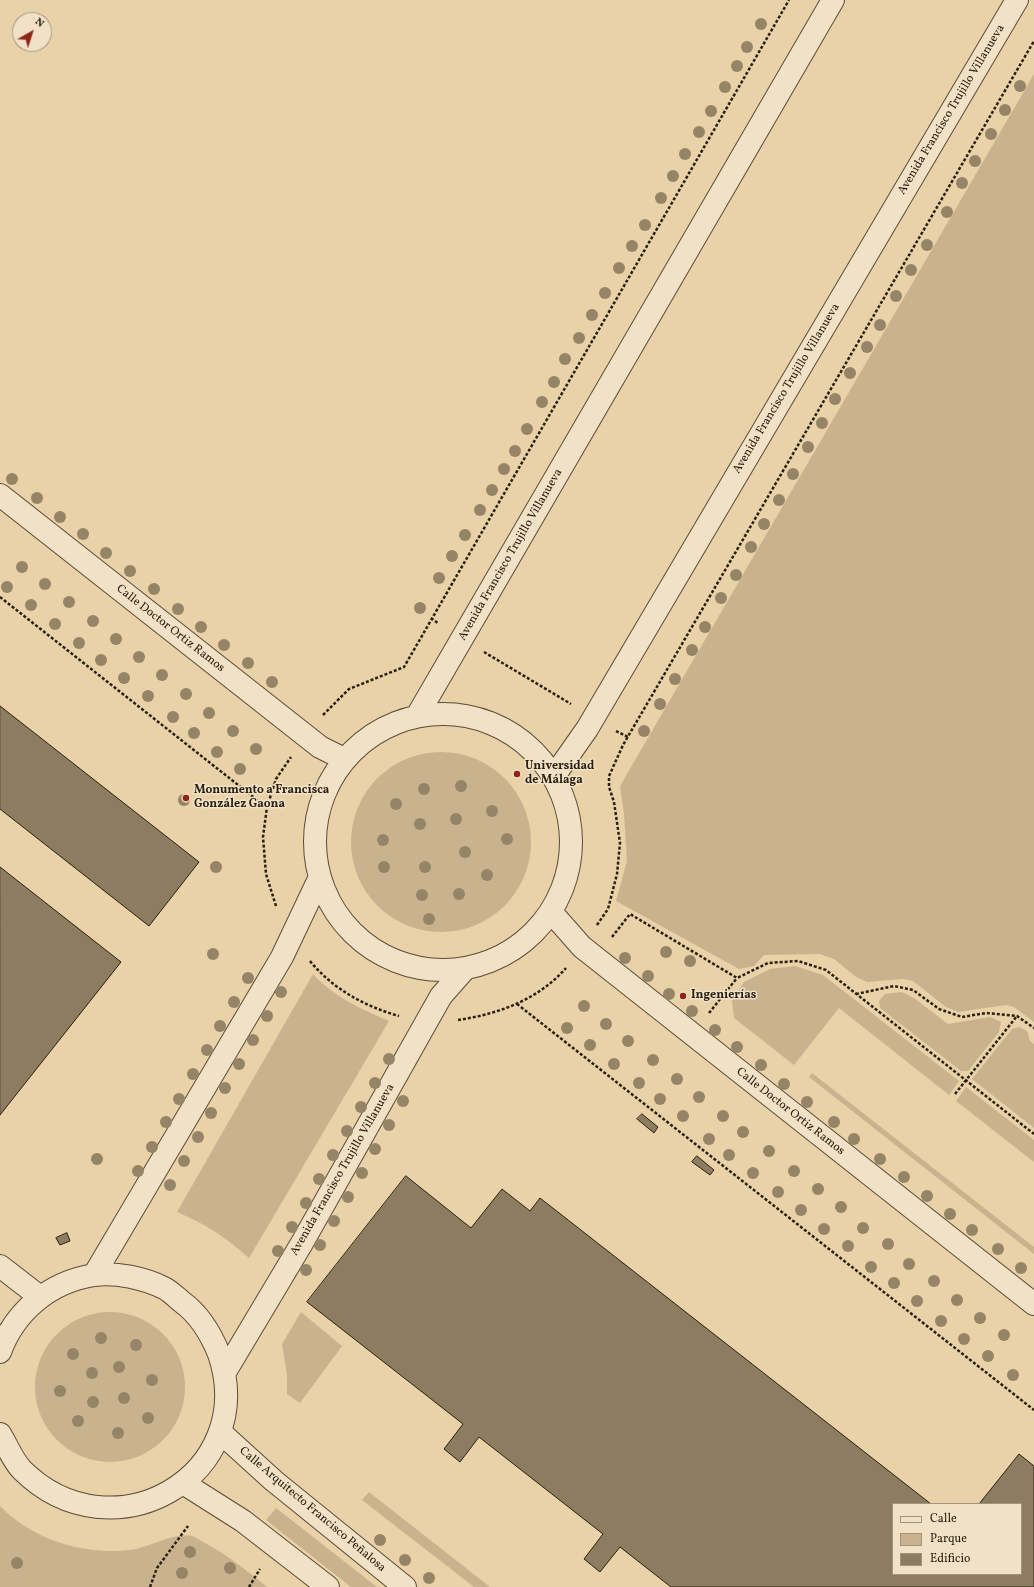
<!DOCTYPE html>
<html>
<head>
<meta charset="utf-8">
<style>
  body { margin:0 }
  #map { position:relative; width:1034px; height:1587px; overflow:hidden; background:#e9d1a8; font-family:Vollkorn,serif }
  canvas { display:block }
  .legend { position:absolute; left:892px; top:1503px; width:130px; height:72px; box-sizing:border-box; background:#f1e1c6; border:1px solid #a1947e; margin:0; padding:5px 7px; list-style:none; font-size:12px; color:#2a2012 }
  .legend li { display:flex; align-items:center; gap:8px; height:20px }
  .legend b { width:20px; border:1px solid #a1947e }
  .north { position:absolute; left:12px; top:12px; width:40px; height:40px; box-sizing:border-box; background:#f1e1c6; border:1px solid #a1947e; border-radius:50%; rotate:39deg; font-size:11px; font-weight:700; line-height:16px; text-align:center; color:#2a2012 }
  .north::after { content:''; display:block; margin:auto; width:14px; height:18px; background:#8f2418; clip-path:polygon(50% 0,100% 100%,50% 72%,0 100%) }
</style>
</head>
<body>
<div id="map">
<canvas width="1034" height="1587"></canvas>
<ul class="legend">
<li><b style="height:5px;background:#f1e1c6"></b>Calle</li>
<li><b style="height:11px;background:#c9b38e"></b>Parque</li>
<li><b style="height:11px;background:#8d7c60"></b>Edificio</li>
</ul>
<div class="north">N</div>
</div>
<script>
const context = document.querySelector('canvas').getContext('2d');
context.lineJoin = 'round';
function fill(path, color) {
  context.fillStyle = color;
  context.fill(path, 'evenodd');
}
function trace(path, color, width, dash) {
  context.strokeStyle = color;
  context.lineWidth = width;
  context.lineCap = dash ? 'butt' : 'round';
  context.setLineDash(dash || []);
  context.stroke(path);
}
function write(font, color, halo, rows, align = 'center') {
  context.font = font + ' Vollkorn,serif';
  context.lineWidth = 3;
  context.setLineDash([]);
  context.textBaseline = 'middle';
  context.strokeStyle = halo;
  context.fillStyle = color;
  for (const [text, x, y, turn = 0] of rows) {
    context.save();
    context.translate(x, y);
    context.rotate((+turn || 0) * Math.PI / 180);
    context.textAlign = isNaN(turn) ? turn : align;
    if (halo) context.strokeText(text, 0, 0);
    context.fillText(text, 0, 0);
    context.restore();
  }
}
const green = new Path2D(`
  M1034 74V1022L1014 1007 1006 1005 958 1012 946 1007 913 981 903 979 867 982 856 977 834 959 820 954 764 955 754 966 739 969 616 901 627 861 624 814 620 786Z
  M351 842a90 90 0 1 1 180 0a90 90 0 1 1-180 0Z
  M795 966 823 975 959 1081 949 1095 839 1008 794 1065 734 1018 732 1001 744 982 770 969Z
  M313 974C334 997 361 1009 389 1021L249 1258C224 1236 207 1225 177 1212Z
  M902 992 914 998 948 1024 990 1017 1001 1022 999 1032 968 1071H961L880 1008 879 1001 885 994Z
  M1019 1027 1027 1031 1030 1041 1034 1044V1128L972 1079 1012 1029Z
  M812 1073 1034 1247V1254L809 1077Z
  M966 1087 1034 1140V1162L956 1101Z
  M301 1312 342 1346 300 1403 287 1394V1375L282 1344Z
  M35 1387a75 75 0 1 1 150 0a75 75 0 1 1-150 0Z
  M369 1492 490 1587H474L362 1500Z
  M0 1506C34 1541 88 1557 136 1549 154 1545 173 1533 192 1536 196 1537 201 1541 205 1543 228 1555 247 1571 267 1587H0Z
  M276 1508 377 1587H351L266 1520Z`);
const building = new Path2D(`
  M0 706 199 862 149 926 0 809Z
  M0 867 121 962 0 1115Z
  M642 1114 658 1127 654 1133 637 1119Z
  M697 1156 714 1170 710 1175 692 1162Z
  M406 1176 471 1228 502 1189 530 1211 540 1198 931 1504H893V1574H1021V1504H979L1019 1454 1034 1466V1587H671L620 1547 600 1572 584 1559 603 1534 479 1437 460 1462 444 1449 463 1424 307 1302Z
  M67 1233 70 1241 60 1245 56 1238Z`);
const path = new Path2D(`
  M0 597 266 807
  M431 618 439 624
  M484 652 571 704
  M323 715 349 689 404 667 789 0
  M616 731 628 737
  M276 906 266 874 263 837 267 807 276 779 291 757
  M597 925 608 909 617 874 620 843 614 802 609 787V776L623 745 1034 41
  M612 937 630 914 737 978 768 963 798 961 826 970 1034 1134
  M310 961C333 989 364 1006 399 1016
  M856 994 894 986 913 990 939 1009 962 1017 986 1013 1017 1016 1034 1028
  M517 1004 1034 1410
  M709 1013 737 978
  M458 1020C498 1014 538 1000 566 968
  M955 1094 1017 1016
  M150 1587 157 1568 188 1526
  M249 1587 260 1569`);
const minor = new Path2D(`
  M0 495 320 747 344 759
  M315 842a128 128 0 1 1 256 0a128 128 0 1 1-256 0Z
  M417 716 833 0
  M554 776 587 729 1017 0
  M552 913 582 947 1034 1304
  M0 1266 40 1297
  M94 1275 282 957 319 879
  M0 1352C15 1311 50 1282 94 1275 116 1272 144 1278 164 1288 170 1291 176 1297 182 1302 200 1315 211 1334 219 1354 260 1475 113 1560 22 1470 13 1461 7 1445 0 1434
  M225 1372 302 1243 441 996 464 970
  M220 1432 274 1481 405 1587
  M183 1483 243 1521 328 1587`);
const trees = [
  [761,24],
  [747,47],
  [737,66],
  [1020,86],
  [725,87],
  [1005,110],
  [711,111],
  [699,132],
  [991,134],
  [685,154],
  [975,161],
  [673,176],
  [962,183],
  [661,198],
  [947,212],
  [645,225],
  [927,245],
  [632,246],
  [619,268],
  [911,270],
  [605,293],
  [896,296],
  [592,315],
  [880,325],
  [579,338],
  [867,347],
  [565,359],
  [850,373],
  [554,382],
  [835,399],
  [542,402],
  [822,423],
  [527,429],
  [808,447],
  [515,451],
  [504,469],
  [793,474],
  [12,479],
  [492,490],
  [37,498],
  [779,500],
  [480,510],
  [60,517],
  [764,524],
  [83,534],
  [465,535],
  [751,547],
  [106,553],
  [452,556],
  [22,567],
  [130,571],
  [736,575],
  [439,578],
  [45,584],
  [7,587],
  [154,589],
  [721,598],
  [69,602],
  [31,605],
  [420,608],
  [178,609],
  [93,621],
  [55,624],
  [201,627],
  [705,627],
  [116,639],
  [79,643],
  [224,645],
  [692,650],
  [139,657],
  [101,660],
  [248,663],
  [162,675],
  [124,678],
  [675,679],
  [272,682],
  [186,694],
  [148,696],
  [660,704],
  [209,713],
  [173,717],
  [233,731],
  [644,731],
  [194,733],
  [256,749],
  [217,752],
  [240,769],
  [461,786],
  [424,789],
  [184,800],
  [396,804],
  [492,811],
  [456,819],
  [420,824],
  [507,839],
  [383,840],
  [465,852],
  [216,867],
  [384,867],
  [425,867],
  [487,875],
  [459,894],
  [422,895],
  [429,919],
  [666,952],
  [213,954],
  [625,958],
  [690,961],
  [648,976],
  [248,978],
  [281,992],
  [669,994],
  [234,1002],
  [584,1006],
  [692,1011],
  [267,1016],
  [606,1024],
  [220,1026],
  [567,1028],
  [715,1030],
  [253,1040],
  [628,1041],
  [590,1045],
  [737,1047],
  [207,1050],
  [389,1059],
  [653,1060],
  [239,1064],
  [614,1064],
  [761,1065],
  [193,1074],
  [677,1079],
  [375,1083],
  [639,1083],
  [784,1084],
  [225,1088],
  [699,1097],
  [179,1099],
  [660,1099],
  [403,1101],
  [807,1102],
  [361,1107],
  [211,1113],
  [683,1116],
  [723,1116],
  [166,1122],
  [834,1122],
  [389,1125],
  [347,1131],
  [743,1132],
  [198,1137],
  [709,1139],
  [854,1139],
  [152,1147],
  [375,1149],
  [769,1151],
  [333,1155],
  [729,1155],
  [97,1159],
  [880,1159],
  [184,1161],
  [138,1171],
  [794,1171],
  [362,1173],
  [753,1173],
  [904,1177],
  [319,1179],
  [170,1185],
  [818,1189],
  [778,1192],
  [927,1196],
  [348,1197],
  [306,1203],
  [841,1207],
  [801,1210],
  [950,1214],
  [334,1221],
  [292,1227],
  [863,1228],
  [824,1229],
  [972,1230],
  [888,1244],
  [320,1245],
  [848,1246],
  [998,1249],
  [278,1251],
  [909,1264],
  [871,1267],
  [1021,1268],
  [306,1270],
  [934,1281],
  [894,1283],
  [957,1300],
  [917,1301],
  [980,1318],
  [941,1321],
  [1004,1335],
  [101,1338],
  [964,1339],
  [136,1345],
  [73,1354],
  [988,1356],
  [119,1367],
  [92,1373],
  [1013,1375],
  [152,1380],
  [60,1391],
  [124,1398],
  [93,1402],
  [148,1418],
  [78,1421],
  [118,1433],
  [380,1540],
  [190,1552],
  [405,1560],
  [17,1563],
  [230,1568],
  [182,1573],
  [429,1578]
];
const markers = [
  [517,774,4,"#8f2418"],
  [186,798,4,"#8f2418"],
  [683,996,4,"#8f2418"]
];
const streetNames = [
  ["Avenida Francisco Trujillo Villanueva",952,110,-59],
  ["Avenida Francisco Trujillo Villanueva",787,389,-59],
  ["Avenida Francisco Trujillo Villanueva",511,555,-60],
  ["Calle Doctor Ortiz Ramos",170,629,38],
  ["Calle Doctor Ortiz Ramos",790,1112,38],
  ["Avenida Francisco Trujillo Villanueva",343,1170,-60],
  ["Calle Arquitecto Francisco Peñalosa",312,1510,40]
];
const poiNames = [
  ["Universidad",525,767],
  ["de Málaga",525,781],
  ["Monumento a Francisca",194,791],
  ["González Gaona",194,805],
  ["Ingenierías",691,996]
];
fill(green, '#c9b38e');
fill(building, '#8d7c60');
trace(building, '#2a2012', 1);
trace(minor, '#5a4c38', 24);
trace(path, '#2a2012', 2.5, [3, 2]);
trace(minor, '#f1e1c6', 22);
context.fillStyle = '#968467';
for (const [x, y] of trees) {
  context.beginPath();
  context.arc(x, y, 6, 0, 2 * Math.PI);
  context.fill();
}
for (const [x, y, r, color] of markers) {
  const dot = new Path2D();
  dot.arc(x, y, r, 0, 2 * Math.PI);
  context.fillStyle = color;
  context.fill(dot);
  trace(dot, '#f1e1c6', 1.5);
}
write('12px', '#2a2012', '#f1e1c6', streetNames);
write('bold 12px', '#2a2012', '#f1e1c6', poiNames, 'left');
</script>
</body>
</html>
